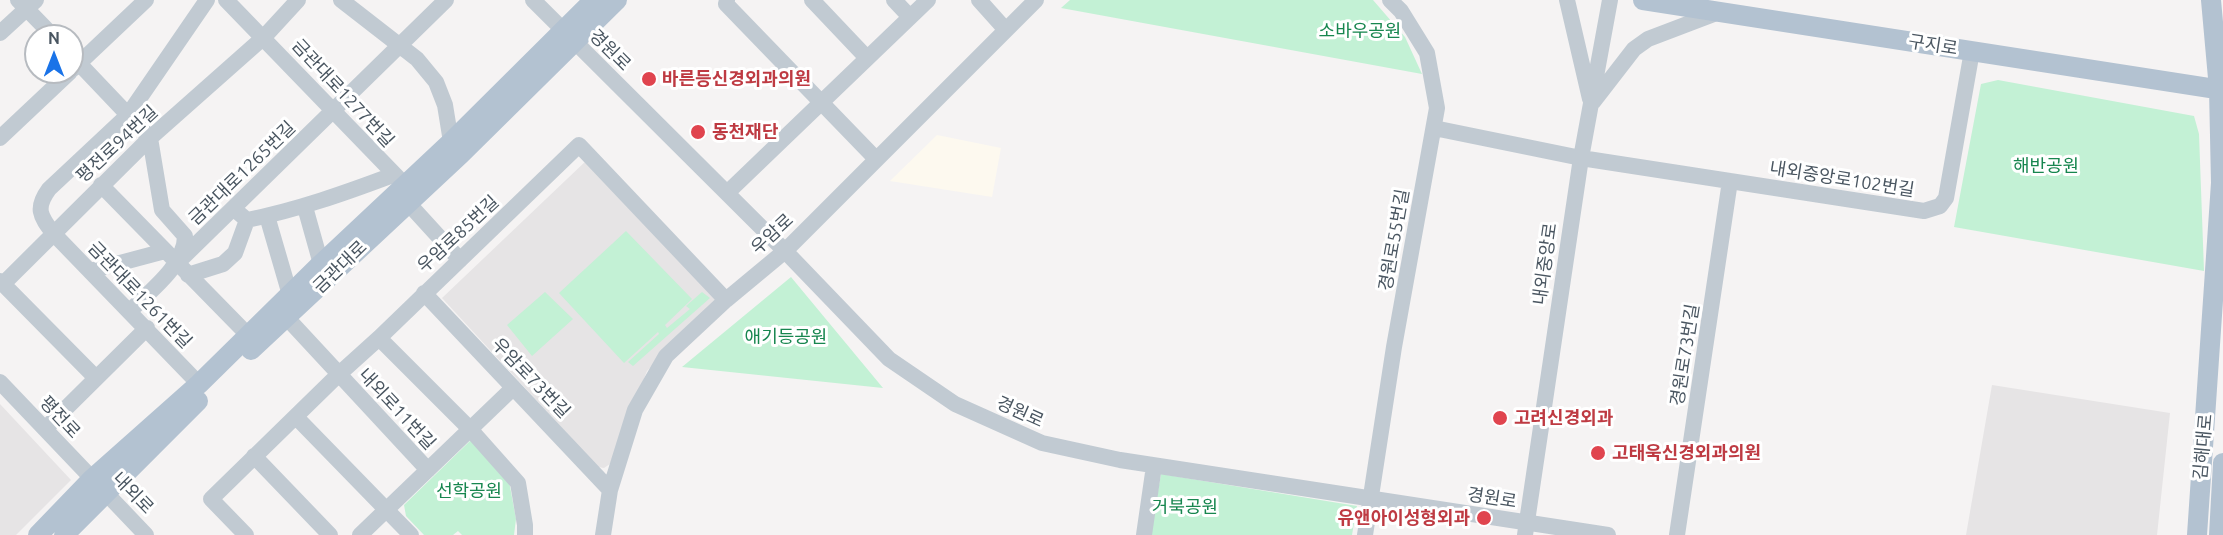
<!DOCTYPE html>
<html>
<head>
<meta charset="utf-8">
<style>
  body { margin:0 }
  #map { position:relative; width:2223px; height:535px; overflow:hidden; background:#f5f3f3; font-family:Ubuntu,sans-serif }
  canvas { display:block }
  .north { position:absolute; left:24px; top:24px; width:60px; height:60px; box-sizing:border-box; background:#fff; border:2px solid #b7bbc0; border-radius:50%; rotate:0deg; font-size:16px; font-weight:700; line-height:24px; text-align:center; color:#4a5661 }
  .north::after { content:''; display:block; margin:auto; width:21px; height:27px; background:#1a73e8; clip-path:polygon(50% 0,100% 100%,50% 72%,0 100%) }
</style>
</head>
<body>
<div id="map">
<canvas width="2223" height="535"></canvas>
<div class="north">N</div>
</div>
<script>
const context = document.querySelector('canvas').getContext('2d');
context.lineJoin = 'round';
function fill(path, color) {
  context.fillStyle = color;
  context.fill(path, 'evenodd');
}
function trace(path, color, width, dash) {
  context.strokeStyle = color;
  context.lineWidth = width;
  context.lineCap = dash ? 'butt' : 'round';
  context.setLineDash(dash || []);
  context.stroke(path);
}
function write(font, color, halo, rows, align = 'center') {
  context.font = font + ' Ubuntu,"Noto Sans KR",sans-serif';
  context.lineWidth = 6;
  context.setLineDash([]);
  context.textBaseline = 'middle';
  context.strokeStyle = halo;
  context.fillStyle = color;
  for (const [text, x, y, turn = 0] of rows) {
    context.save();
    context.translate(x, y);
    context.rotate((+turn || 0) * Math.PI / 180);
    context.textAlign = isNaN(turn) ? turn : align;
    if (halo) context.strokeText(text, 0, 0);
    context.fillText(text, 0, 0);
    context.restore();
  }
}
const commercial = new Path2D(`
  M937 135 1001 148 992 197 890 181Z`);
const education = new Path2D(`
  M588 159 717 299 647 371 610 464 604 468 598 467 442 298Z
  M1992 385 2170 413 2157 535H1966Z
  M0 404 71 480 16 535H0Z`);
const green = new Path2D(`
  M1070 0H1373L1405 37 1422 74 1061 8Z
  M1998 80 2194 116 2199 134 2204 271 1954 227 1981 84Z
  M626 231 692 299 665 325 667 328 690 309 686 306 702 292 710 298 633 366 628 362 659 334 658 332 624 363 559 293Z
  M791 277 883 388 682 367Z
  M545 292 573 319 532 356 507 325Z
  M471 440 509 481 516 519 514 535H462L458 531 453 535H424L406 516 404 505Z
  M1161 474 1357 506 1352 535H1150Z`);
const minor = new Path2D(`
  M18 0 53 36
  M226 0 405 185
  M341 0 417 59 436 82 445 105 451 142
  M533 0 785 251 889 359 955 404 1042 443 1120 460 1608 535
  M727 0 726 4 876 159
  M812 0 867 58
  M894 0 910 17
  M979 0 1005 29
  M1567 0 1590 99
  M0 33 36 0
  M72 56 150 138 162 210 185 236C185 265 150 291 130 311
  M73 69 146 0
  M1593 102 1634 49 1648 39 1719 12
  M1434 128 1581 158 1924 211 1940 206 1946 198 1972 51
  M0 138 70 72
  M101 185 248 335
  M727 193 928 0
  M408 203 460 260
  M305 207 321 264
  M234 209 247 220C297 210 345 193 393 175
  M267 216 290 295
  M177 263 446 0
  M90 271 165 251
  M188 275 223 264 235 253 247 220
  M0 281 96 378
  M3 284 150 138 264 37 298 0
  M424 293 610 490
  M287 318 428 470
  M379 338 470 429 518 483 525 525V535
  M0 382 146 535
  M199 384 53 233C40 216 35 208 49 189L128 115 207 0
  M296 417 411 535
  M45 429 147 328
  M254 456 330 535
  M246 535 211 499 338 375 379 338 579 145 726 300
  M360 535 513 388
  M603 535 610 490 635 410 666 356 726 300 785 251 1036 0
  M1144 535 1154 466
  M1365 535 1394 347 1437 108 1427 53 1401 11 1390 0
  M1525 535 1581 158 1610 0
  M1677 535 1730 181`);
const major = new Path2D(`
  M1643 0 2223 90
  M251 350 461 154 617 0
  M38 535 92 479 199 384 321 264 451 142 594 0
  M64 535 198 401
  M2197 535 2221 183 2219 89 2211 0
  M2219 535 2223 463`);
const markers = [
  [649,79,8,"#e0444e"],
  [698,132,8,"#e0444e"],
  [1500,418,8,"#e0444e"],
  [1598,453,8,"#e0444e"],
  [1484,518,8,"#e0444e"]
];
const parkNames = [
  ["소바우공원",1360,31],
  ["해반공원",2046,166],
  ["애기등공원",786,337],
  ["선학공원",469,491],
  ["거북공원",1185,507]
];
const streetNames = [
  ["구지로",1933,45,9],
  ["경원로",610,50,45],
  ["금관대로1277번길",343,93,47],
  ["평전로94번길",117,144,-43],
  ["금관대로1265번길",242,173,-44],
  ["내외중앙로102번길",1842,179,9],
  ["우암로85번길",458,234,-43],
  ["우암로",772,234,-43],
  ["경원로55번길",1394,240,-80],
  ["내외중앙로",1545,264,-82],
  ["금관대로",340,267,-44],
  ["금관대로1261번길",140,295,46],
  ["경원로73번길",1685,355,-81],
  ["우암로73번길",531,378,46],
  ["내외로11번길",397,409,47],
  ["경원로",1020,412,24],
  ["평전로",60,417,47],
  ["김해대로",2203,447,-85],
  ["내외로",133,493,46],
  ["경원로",1492,498,9]
];
const healthNames = [
  ["바른등신경외과의원",662,79],
  ["동천재단",712,132],
  ["고려신경외과",1514,418],
  ["고태욱신경외과의원",1612,453],
  ["유앤아이성형외과",1470,518,"right"]
];
fill(commercial, '#fdf9ef');
fill(education, '#e6e4e5');
fill(green, '#c3f1d5');
trace(minor, '#c1cad2', 16);
trace(major, '#b3c2d1', 20);
for (const [x, y, r, color] of markers) {
  const dot = new Path2D();
  dot.arc(x, y, r, 0, 2 * Math.PI);
  context.fillStyle = color;
  context.fill(dot);
  trace(dot, '#fff', 2);
}
write('18px', '#17864f', '#fff', parkNames);
write('18px', '#4a5661', '#fff', streetNames);
write('bold 18px', '#be3a42', '#fff', healthNames, 'left');
</script>
</body>
</html>
